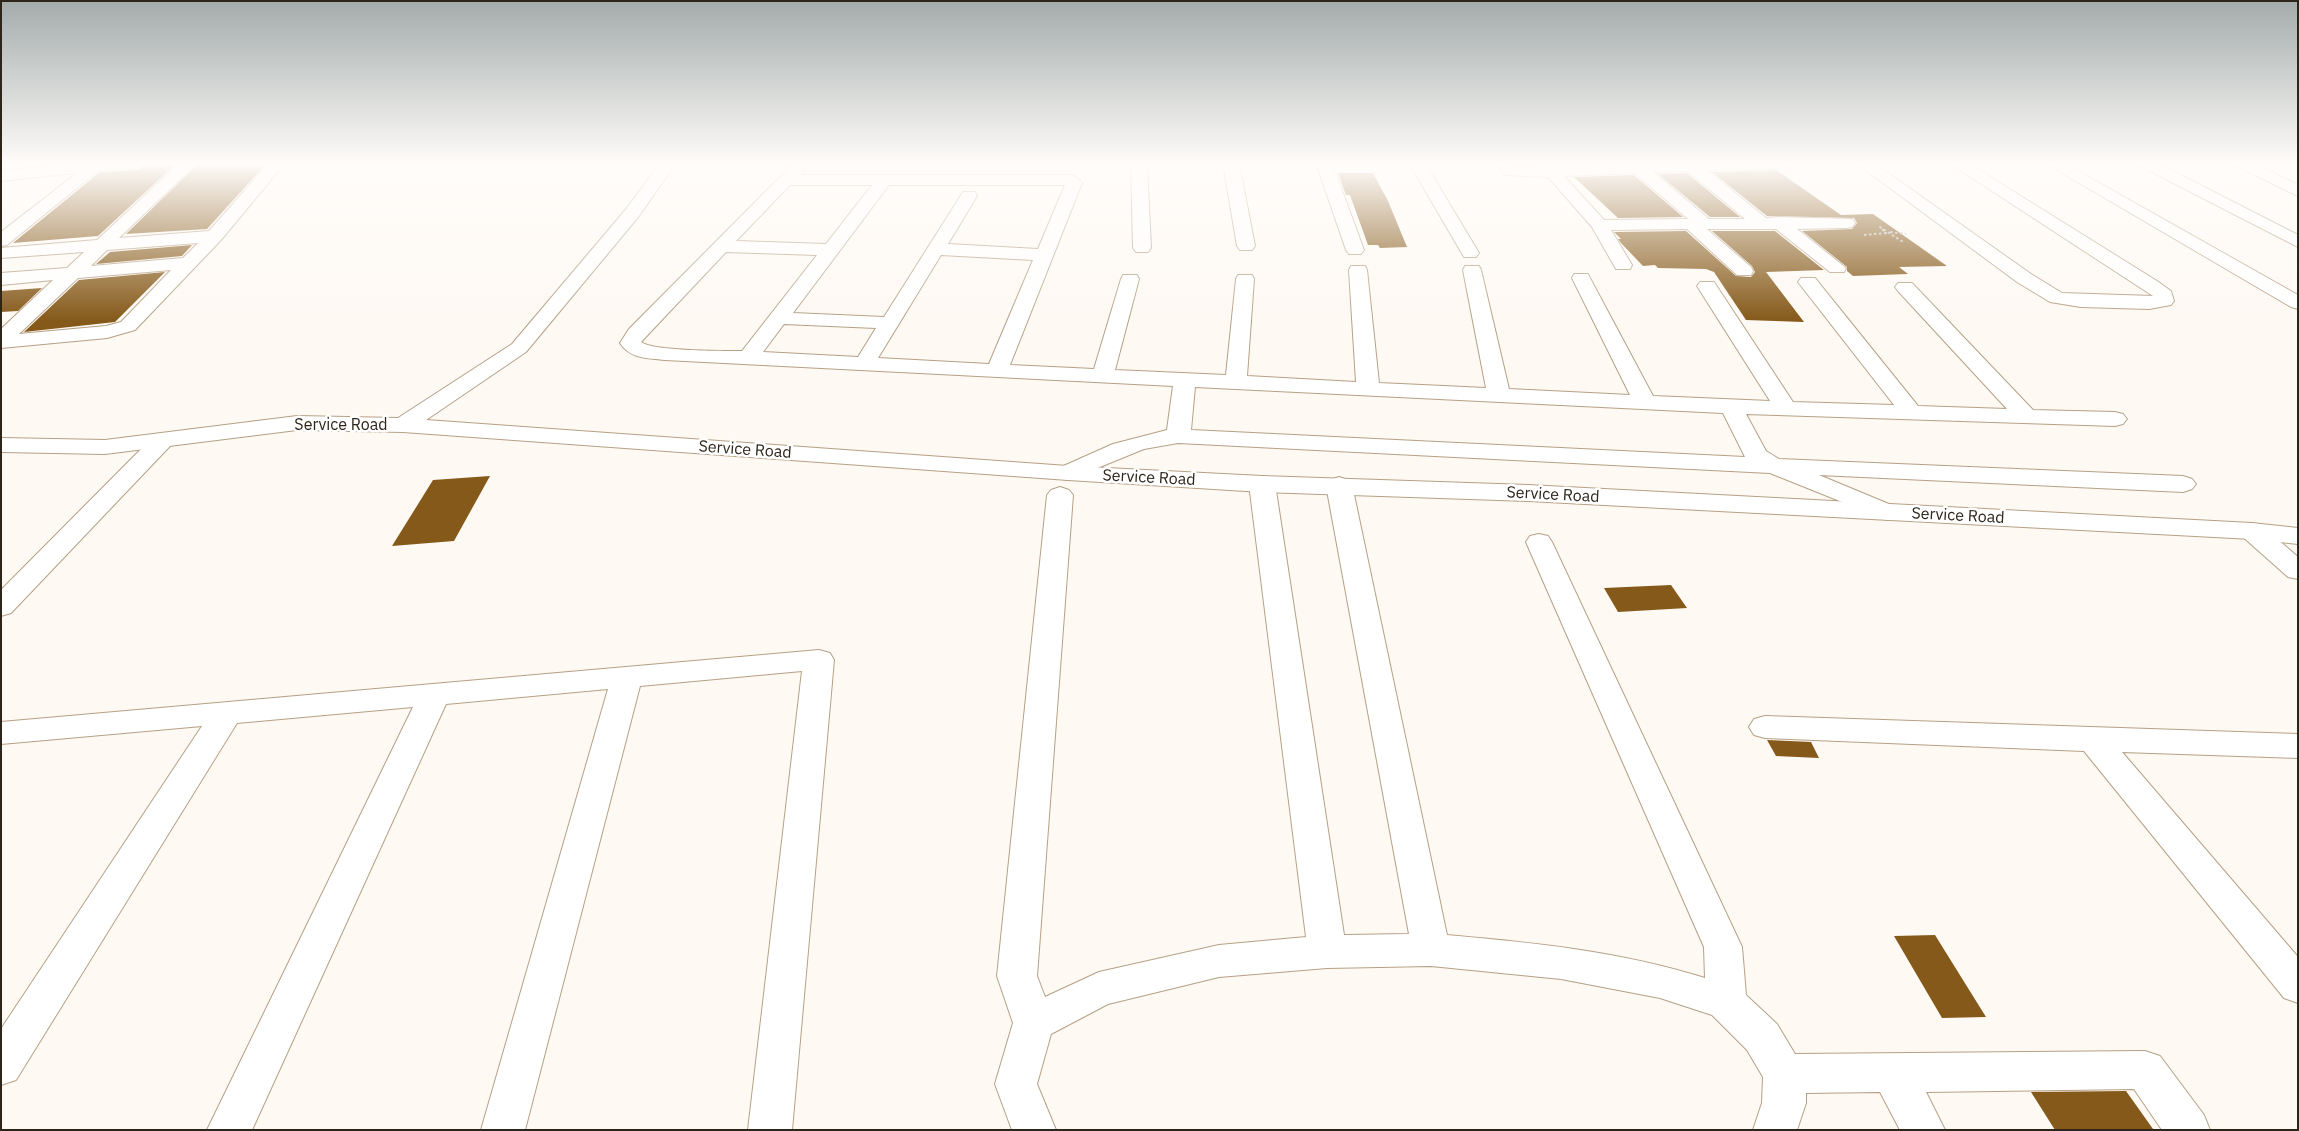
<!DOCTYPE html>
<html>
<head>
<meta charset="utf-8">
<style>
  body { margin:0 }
  #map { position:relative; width:2299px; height:1131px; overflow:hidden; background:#fef9f3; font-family:"IBM Plex Sans",sans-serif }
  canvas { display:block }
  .frame { position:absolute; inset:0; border:2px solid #2d251a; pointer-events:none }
</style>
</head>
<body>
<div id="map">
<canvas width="2299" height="1131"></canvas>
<div class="frame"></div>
</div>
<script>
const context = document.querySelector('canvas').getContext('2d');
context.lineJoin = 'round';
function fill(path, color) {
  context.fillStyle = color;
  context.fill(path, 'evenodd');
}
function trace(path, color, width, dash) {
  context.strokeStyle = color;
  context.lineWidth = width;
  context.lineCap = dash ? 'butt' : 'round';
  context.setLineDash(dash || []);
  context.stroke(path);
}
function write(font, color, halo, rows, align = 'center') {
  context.font = font + ' "IBM Plex Sans",sans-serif';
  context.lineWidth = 5;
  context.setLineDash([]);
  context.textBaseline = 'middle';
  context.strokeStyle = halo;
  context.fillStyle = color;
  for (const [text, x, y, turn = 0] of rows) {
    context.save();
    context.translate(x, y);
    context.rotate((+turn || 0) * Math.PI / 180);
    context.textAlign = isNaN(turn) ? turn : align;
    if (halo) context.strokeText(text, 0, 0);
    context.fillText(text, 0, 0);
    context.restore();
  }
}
const building = new Path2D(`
  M170 163H177L98 236 13 243 100 172 137 170 146 165Z
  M199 163H267L207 229 126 234Z
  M1776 170 1841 215 1873 214 1947 266 1899 267 1908 274 1853 276 1847 271V267L1802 231 1852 229 1857 223 1854 218 1767 216 1712 172Z
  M1338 173H1373L1388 201 1407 247 1380 248 1378 245H1368L1350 195H1346Z
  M1687 173 1740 217H1710L1658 174Z
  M1634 175 1683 217 1618 218 1574 177Z
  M1686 231 1736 276 1751 277 1755 272 1752 266 1712 231H1775L1824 270 1766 272 1804 322 1746 320 1714 272 1706 269 1658 268 1655 265 1643 266 1621 243 1618 239H1621L1614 232Z
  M192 245 182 256 96 264 110 252Z
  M165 272 115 322 24 332 79 280Z
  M42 288 18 311 1 312V291Z
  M490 476 454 541 392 546 433 480Z
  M1671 585 1687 608 1618 612 1604 588Z
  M1767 740 1811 742 1819 758 1776 756Z
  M1935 935 1986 1017 1942 1018 1894 936Z
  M2126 1091 2153 1129 2055 1130 2031 1092Z`);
const path = new Path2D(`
  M1890 232 1906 234
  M1864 235 1886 233 1880 227 1903 242`);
const street = new Path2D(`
  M80 163H145L137 168 99 170 7 245 1 246V232L77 173 1 181V171Z
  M180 163H197L119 238 209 231 269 163H285L221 240 135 330 107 338 1 348V329L53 280 1 285V273L67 268 84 252 1 258V248L97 240ZM198 243 183 258 91 266 107 250ZM171 270 121 322 106 326 19 334 78 278Z
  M1131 163H1147L1151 248 1148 252H1136L1133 248Z
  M1223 163H1239L1255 246 1252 250H1240L1237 246Z
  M1316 163H1332L1364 250 1361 254H1349L1346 250Z
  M1409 163H1425L1479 253 1476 257H1464Z
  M1495 163H1511L1515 167 1656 163H1795L1792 166 1787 168 1707 170 1766 218 1778 217 1852 219 1855 223 1852 227 1846 228 1797 229 1846 268 1844 272H1830L1776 229H1707L1751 267 1753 271 1751 275H1737L1687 229 1611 230 1632 265 1630 269H1616L1592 227 1548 177 1505 175ZM1688 171 1745 219H1709L1653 172ZM1635 173 1688 219 1604 220 1564 176Z
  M1856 163H1874L2031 274 2062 293 2153 296 1949 163H1968L2157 281 2171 291 2174 301 2171 305 2149 309 2081 307 2050 302 2017 282Z
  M2045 163H2064L2298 295V309L2291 307Z
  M2137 163H2157L2298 235V247L2140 166Z
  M2233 163H2253L2298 185V196L2236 166Z
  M796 165 804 170 800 175H1070L1076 177 1082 183 1010 365 1094 369 1121 279 1123 275H1137L1139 279 1115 370 1226 375 1236 279 1238 275H1252L1254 279 1247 376 1356 382 1349 270 1351 266H1365L1367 270 1379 383 1486 388 1463 270 1465 266H1479L1481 270 1509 389 1630 395 1572 278 1574 274H1588L1590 278 1653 396 1770 401 1697 286 1700 282H1714L1793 402 1894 405 1798 282 1801 278H1815L1918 406 2007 409 1898 291 1895 287 1898 283H1912L2033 410 2115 412 2123 414 2127 419 2123 424 2115 426 1746 414 1766 451 1779 459 2183 476 2192 479 2196 484 2192 489 2183 492 1819 475 1896 507 1900 512 1896 517 1887 520 1770 473 1178 443 1144 449 1068 480 1059 478 1056 473 1059 468 1113 444 1167 430 1173 386 665 360C648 358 630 359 620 343L629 329 790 167ZM790 185H872L826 244 736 241ZM889 185H1065L1038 249 948 244 977 196 975 192H963L884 317 793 313ZM726 252 817 255 742 351C724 351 652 351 641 342ZM941 255 1033 260 989 364 878 358ZM784 324 876 328 858 357 763 352ZM1195 387 1723 413 1745 457 1191 430Z
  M163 433 171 435 175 440 171 445 11 613 1 616V590L155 435Z
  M1262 476 1271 479 1275 484 1344 935 1409 934 1326 485 1330 480 1339 477 1348 480 1352 485 1447 935C1536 943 1619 951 1705 978L1704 947 1526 542 1530 536 1539 534 1548 536 1552 542 1742 947 1746 995 1777 1024 1795 1054 2145 1051 2160 1056 2204 1115 2210 1130H2162L2134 1089 1926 1092 1945 1130H1900L1880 1092 1806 1093V1103L1797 1130H1753L1762 1103 1763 1077 1747 1050 1712 1015 1660 998 1561 979 1431 966 1327 968 1219 977 1108 1004 1051 1034 1037 1084 1056 1130H1012L995 1084 1013 1023 997 976 1047 495 1051 490 1060 487 1069 490 1073 495 1037 976 1045 997 1099 972 1219 945 1306 937 1249 484 1253 479Z
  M2252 523 2261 525 2298 557V579L2288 577 2243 537 2239 531 2243 525Z
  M819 650 830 653 834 660 792 1130H748L802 671 640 686 525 1130H481L608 689 446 704 252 1130H207L413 707 237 723 16 1080 1 1085V1029L202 726 1 744V722Z
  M1765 716 2298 734V758L2122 752 2298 957V1003L2284 998 2084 751 1765 738 1754 735 1749 727 1754 719Z`);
const secondary = new Path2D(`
  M660 163H676L639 216 526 352 426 420 1068 466 1262 476 1528 485 2252 523 2298 528V544L2252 539 1528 501 1262 492 1068 480 403 432 297 430 105 454 1 452V438L105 440 297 416 398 418 512 344 627 208Z`);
const streetNames = [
  ["Service Road",341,425],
  ["Service Road",745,450,4],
  ["Service Road",1149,478,3],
  ["Service Road",1553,495,3],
  ["Service Road",1958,516,3]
];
fill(building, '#855919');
trace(street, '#b6a086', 2);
trace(secondary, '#b6a086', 2);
trace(path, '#bfb9b2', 2, [2.5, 2.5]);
fill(street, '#fff');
fill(secondary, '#fff');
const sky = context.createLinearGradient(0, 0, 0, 321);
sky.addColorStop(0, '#a3acab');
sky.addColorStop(0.51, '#fffcfa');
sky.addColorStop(1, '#fffcfa00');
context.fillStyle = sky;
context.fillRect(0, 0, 2299, 321);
write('16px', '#2d251a', '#fff', streetNames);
</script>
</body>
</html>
